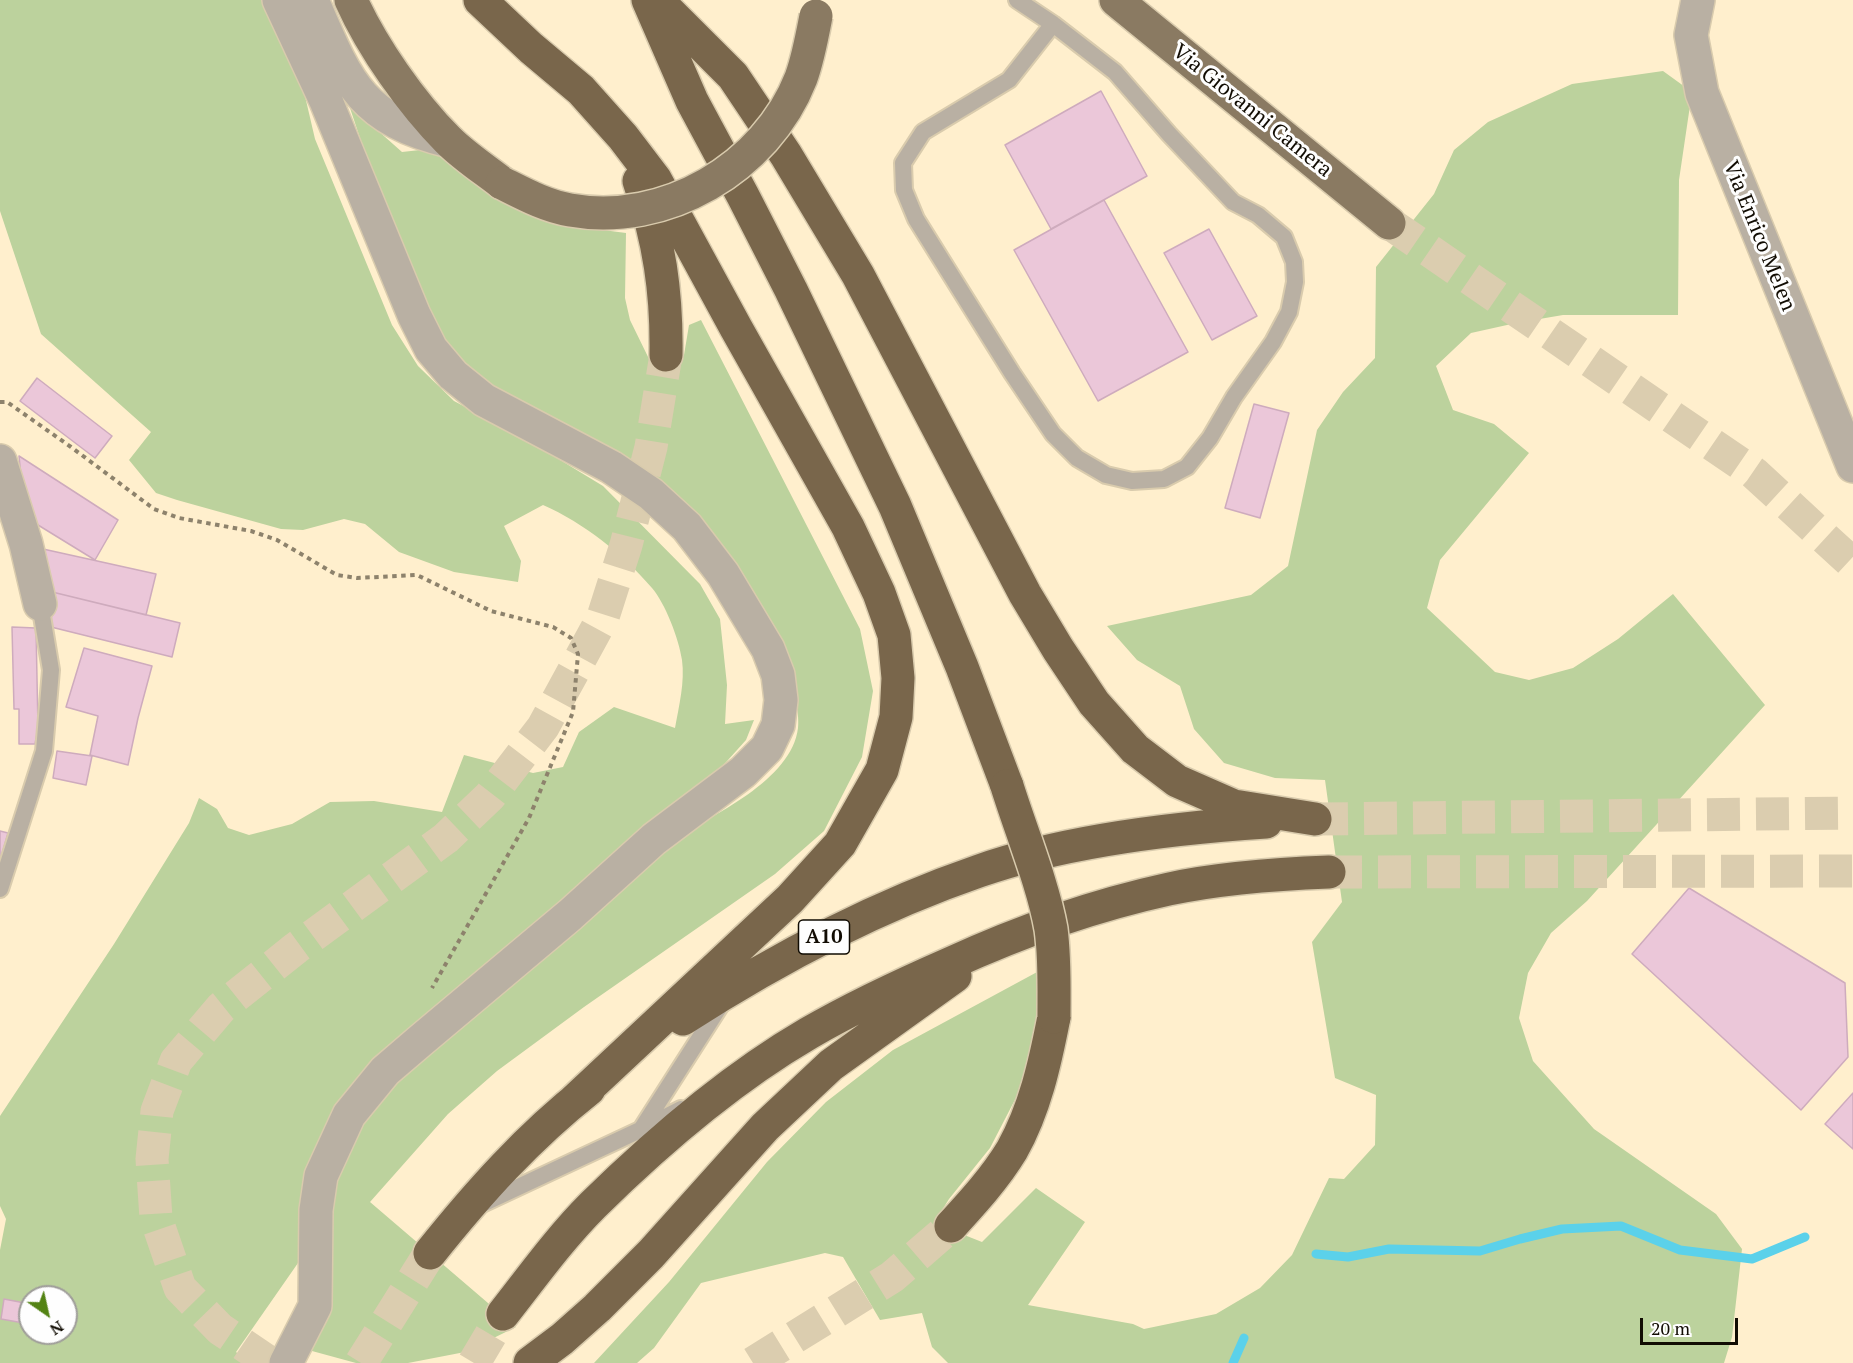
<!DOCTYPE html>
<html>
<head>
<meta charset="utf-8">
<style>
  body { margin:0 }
  #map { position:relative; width:1853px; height:1363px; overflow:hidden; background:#ffefcd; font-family:"PT Serif",serif }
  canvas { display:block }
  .north { position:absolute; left:18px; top:1285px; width:60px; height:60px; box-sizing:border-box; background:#fefefe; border:2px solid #9f9d9a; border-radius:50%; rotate:146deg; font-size:16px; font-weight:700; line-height:24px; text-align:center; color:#110c03 }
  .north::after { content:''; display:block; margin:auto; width:21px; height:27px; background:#538314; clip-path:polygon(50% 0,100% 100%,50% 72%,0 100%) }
  .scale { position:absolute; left:1640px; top:1318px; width:98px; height:27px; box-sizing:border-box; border:3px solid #110c03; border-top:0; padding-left:8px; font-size:18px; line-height:21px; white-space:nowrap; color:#110c03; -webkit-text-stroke:4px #fefefe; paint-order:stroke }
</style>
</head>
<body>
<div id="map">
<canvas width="1853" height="1363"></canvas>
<div class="north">N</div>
<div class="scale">20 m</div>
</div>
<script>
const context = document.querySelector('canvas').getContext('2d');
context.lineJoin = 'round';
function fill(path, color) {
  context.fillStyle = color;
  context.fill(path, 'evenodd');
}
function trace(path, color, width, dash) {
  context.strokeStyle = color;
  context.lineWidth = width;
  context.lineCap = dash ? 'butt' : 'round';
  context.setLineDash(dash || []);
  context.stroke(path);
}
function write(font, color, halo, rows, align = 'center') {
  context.font = font + ' "PT Serif",serif';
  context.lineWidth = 6;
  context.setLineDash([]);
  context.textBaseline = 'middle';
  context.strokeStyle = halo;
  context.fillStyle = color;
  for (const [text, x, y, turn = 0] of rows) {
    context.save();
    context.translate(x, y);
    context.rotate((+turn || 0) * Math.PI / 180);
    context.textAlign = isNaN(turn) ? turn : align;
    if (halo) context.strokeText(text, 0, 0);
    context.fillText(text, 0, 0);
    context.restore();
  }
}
const green = new Path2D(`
  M0 0H262L291 36 315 139 392 325 418 366 454 401 524 438 603 486 700 584 720 619 727 685 725 724 754 720 746 740 710 780 673 839C712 816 792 780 798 728 799 719 797 709 797 700L674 497 583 433 502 395 460 362 431 319 384 210 349 105 402 152 429 149 478 182 580 227 626 233 625 298 630 320 651 363 672 372 684 355 689 325 701 320 860 629 873 691 862 757 824 831 775 874 584 1007 497 1071 448 1114 370 1202 516 1327 465 1352 408 1363H356L312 1351 307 1340 324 1288 298 1263 236 1352 249 1363H0V1250L6 1219 0 1206V1116L114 944 189 823 199 798 217 809 228 828 249 835 292 824 330 802 374 801 442 812 464 755 533 773 563 767 579 732 614 707 675 728C679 706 685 682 682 660 679 639 665 603 652 588 623 554 584 523 543 505L504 526 521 561 518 582 454 572 399 552 365 524 344 519 303 530 281 529 177 500 156 493 129 460 151 432 41 334 0 211ZM30 1297H66V1333H30Z
  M1663 71 1692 92 1679 180 1678 315H1563L1516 323 1471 333 1436 366 1453 410 1494 424 1529 453 1440 560 1427 608 1495 672 1529 680 1573 668 1618 639 1673 594 1765 705 1587 901 1551 933 1528 973 1519 1018 1533 1061 1594 1129 1716 1214 1742 1249 1732 1337 1724 1363H948L932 1347 922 1313 880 1320 843 1257 825 1253 701 1283 654 1348 637 1363H594L669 1282 767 1162 826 1102 893 1050 1039 971 1035 1041 1021 1088 990 1148 949 1199 934 1223 982 1242 1036 1188 1085 1222 1028 1305 1133 1324 1144 1329 1216 1314 1260 1288 1292 1255 1329 1178 1344 1179 1375 1145 1376 1095 1335 1078 1312 942 1342 902 1325 780 1275 778 1224 763 1194 729 1180 686 1137 660 1107 626 1251 595 1288 566 1317 430 1343 392 1375 358 1376 267 1434 194 1454 150 1488 122 1572 84Z`);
const stream = new Path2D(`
  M1316 1254 1348 1257 1389 1249 1480 1251 1520 1239 1562 1229 1621 1226 1680 1250 1752 1259 1805 1237
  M1233 1363 1244 1338`);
const building = new Path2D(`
  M1101 91 1147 176 1051 229 1005 145Z
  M1104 200 1188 352 1098 401 1014 250Z
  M1209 229 1257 316 1212 340 1164 253Z
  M37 378 112 436 95 458 20 401Z
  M1254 404 1289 413 1260 518 1225 508Z
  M19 456 118 520 95 560 25 517Z
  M34 547 156 574 146 615 44 590Z
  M44 590 180 623 172 657 51 627Z
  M12 627 36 628 38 729 35 744H19V709H14Z
  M84 648 152 666 138 718 128 765 90 755 98 716 66 707Z
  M57 751 92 756 86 785 53 778Z
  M0 831 8 833 0 861Z
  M1689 888 1845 983 1848 1057 1801 1110 1632 954Z
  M1853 1093V1149L1825 1124Z
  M4 1299 30 1304 29 1324 1 1319Z`);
const primaryTunnel = new Path2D(`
  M1389 223 1754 473 1853 564`);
const highwayTunnel = new Path2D(`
  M1315 819 1853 813
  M1329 872 1853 871
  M270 1363 220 1329 180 1288 156 1218 152 1159 157 1111 176 1061 221 1008 296 948 446 838 490 796 543 727 603 617 626 545 651 447 666 355
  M361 1363 430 1253
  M474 1363 503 1314
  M753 1363 892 1277 951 1226`);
const path = new Path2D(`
  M0 402H7L71 447 154 509 179 518 251 531 277 540 337 575 357 578 417 575 491 611 553 627 571 638 578 654 573 712 529 818 432 988`);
const lane = new Path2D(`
  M1017 0 1053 24 1115 72 1169 134 1233 202 1258 215 1284 237 1294 262 1295 282 1289 312 1273 342 1234 397 1210 438 1187 467 1164 479 1132 481 1106 475 1077 458 1053 434 1012 373 916 219 904 190 903 163 923 132 1009 80 1053 24
  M0 889 44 751 51 670 40 604
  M642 1128 722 1003
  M480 1205 640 1130 681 1109`);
const street = new Path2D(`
  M279 0 326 101 414 315 431 349 453 375 484 400 611 467 651 494 687 527 723 574 768 649 778 675 781 700 778 725 767 748 743 772 654 839 570 915 420 1041 385 1071 349 1115 321 1176 316 1210 315 1306 286 1363
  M312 0C346 79 358 119 449 141
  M1698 0 1691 35 1702 93 1853 466
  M0 461 26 544 40 604`);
const primary = new Path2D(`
  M351 0C372 47 412 104 448 140 464 156 484 169 502 183
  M1116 0 1389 223`);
const highway = new Path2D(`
  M480 0 531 48 581 90 623 137 655 179 736 328 848 527 879 593 894 635 898 678 896 717 882 770 840 844 790 899 573 1102
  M648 0 692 101 743 196 791 290 895 506 962 667 1007 786
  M657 0 733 76 786 155 858 275 1025 594 1058 649 1094 703 1135 749 1177 781 1234 806 1315 819
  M639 181C659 240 667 292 666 355
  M683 1019C776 959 874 907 979 871 1067 840 1173 828 1266 822
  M951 1226C973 1202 995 1178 1012 1150 1035 1109 1045 1063 1054 1017
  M430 1253C478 1193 528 1137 589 1089
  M503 1314C532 1277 560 1238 593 1205 658 1141 730 1079 809 1033 854 1007 901 985 949 964 1021 931 1091 906 1169 889 1220 878 1277 874 1329 872
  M530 1363 562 1339 597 1308 651 1254 765 1127 831 1065 955 976`);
const primaryBridge = new Path2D(`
  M502 183C524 194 546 206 570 210 665 227 766 168 801 78 808 59 812 37 816 16`);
const highwayBridge = new Path2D(`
  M1007 786C1021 831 1043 884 1051 929 1055 958 1054 988 1054 1017`);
const shields = [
  [824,937,51]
];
const shieldNames = [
  ["A10",824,937]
];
const streetNames = [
  ["Via Giovanni Camera",1252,111,39],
  ["Via Enrico Melen",1759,236,68]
];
fill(green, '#bcd29d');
trace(stream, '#5bd1ea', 9);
fill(building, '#ebc7d9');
trace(building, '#ceabbd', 1.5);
trace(primaryTunnel, '#dbcdaf', 33, [33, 16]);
trace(highwayTunnel, '#dbcdaf', 33, [33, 16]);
trace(lane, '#d9cbad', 20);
trace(street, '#d9cbad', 36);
trace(primary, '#d9cbad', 36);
trace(highway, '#d9cbad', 36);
trace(path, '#8d826c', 4, [4.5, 4.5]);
trace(lane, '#b9b0a3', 16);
trace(street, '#b9b0a3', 33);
trace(primary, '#8a7a62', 33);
trace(highway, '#79664b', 33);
trace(primaryBridge, '#d9cbad', 36, []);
trace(highwayBridge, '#d9cbad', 36, []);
trace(primaryBridge, '#8a7a62', 33);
trace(highwayBridge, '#79664b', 33);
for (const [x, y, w] of shields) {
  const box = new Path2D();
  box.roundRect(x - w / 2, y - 17, w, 34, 4.5);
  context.fillStyle = '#fefefe';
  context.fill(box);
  trace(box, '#110c03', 1.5);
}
write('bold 20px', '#110c03', null, shieldNames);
write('21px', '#110c03', '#fefefe', streetNames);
</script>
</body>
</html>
